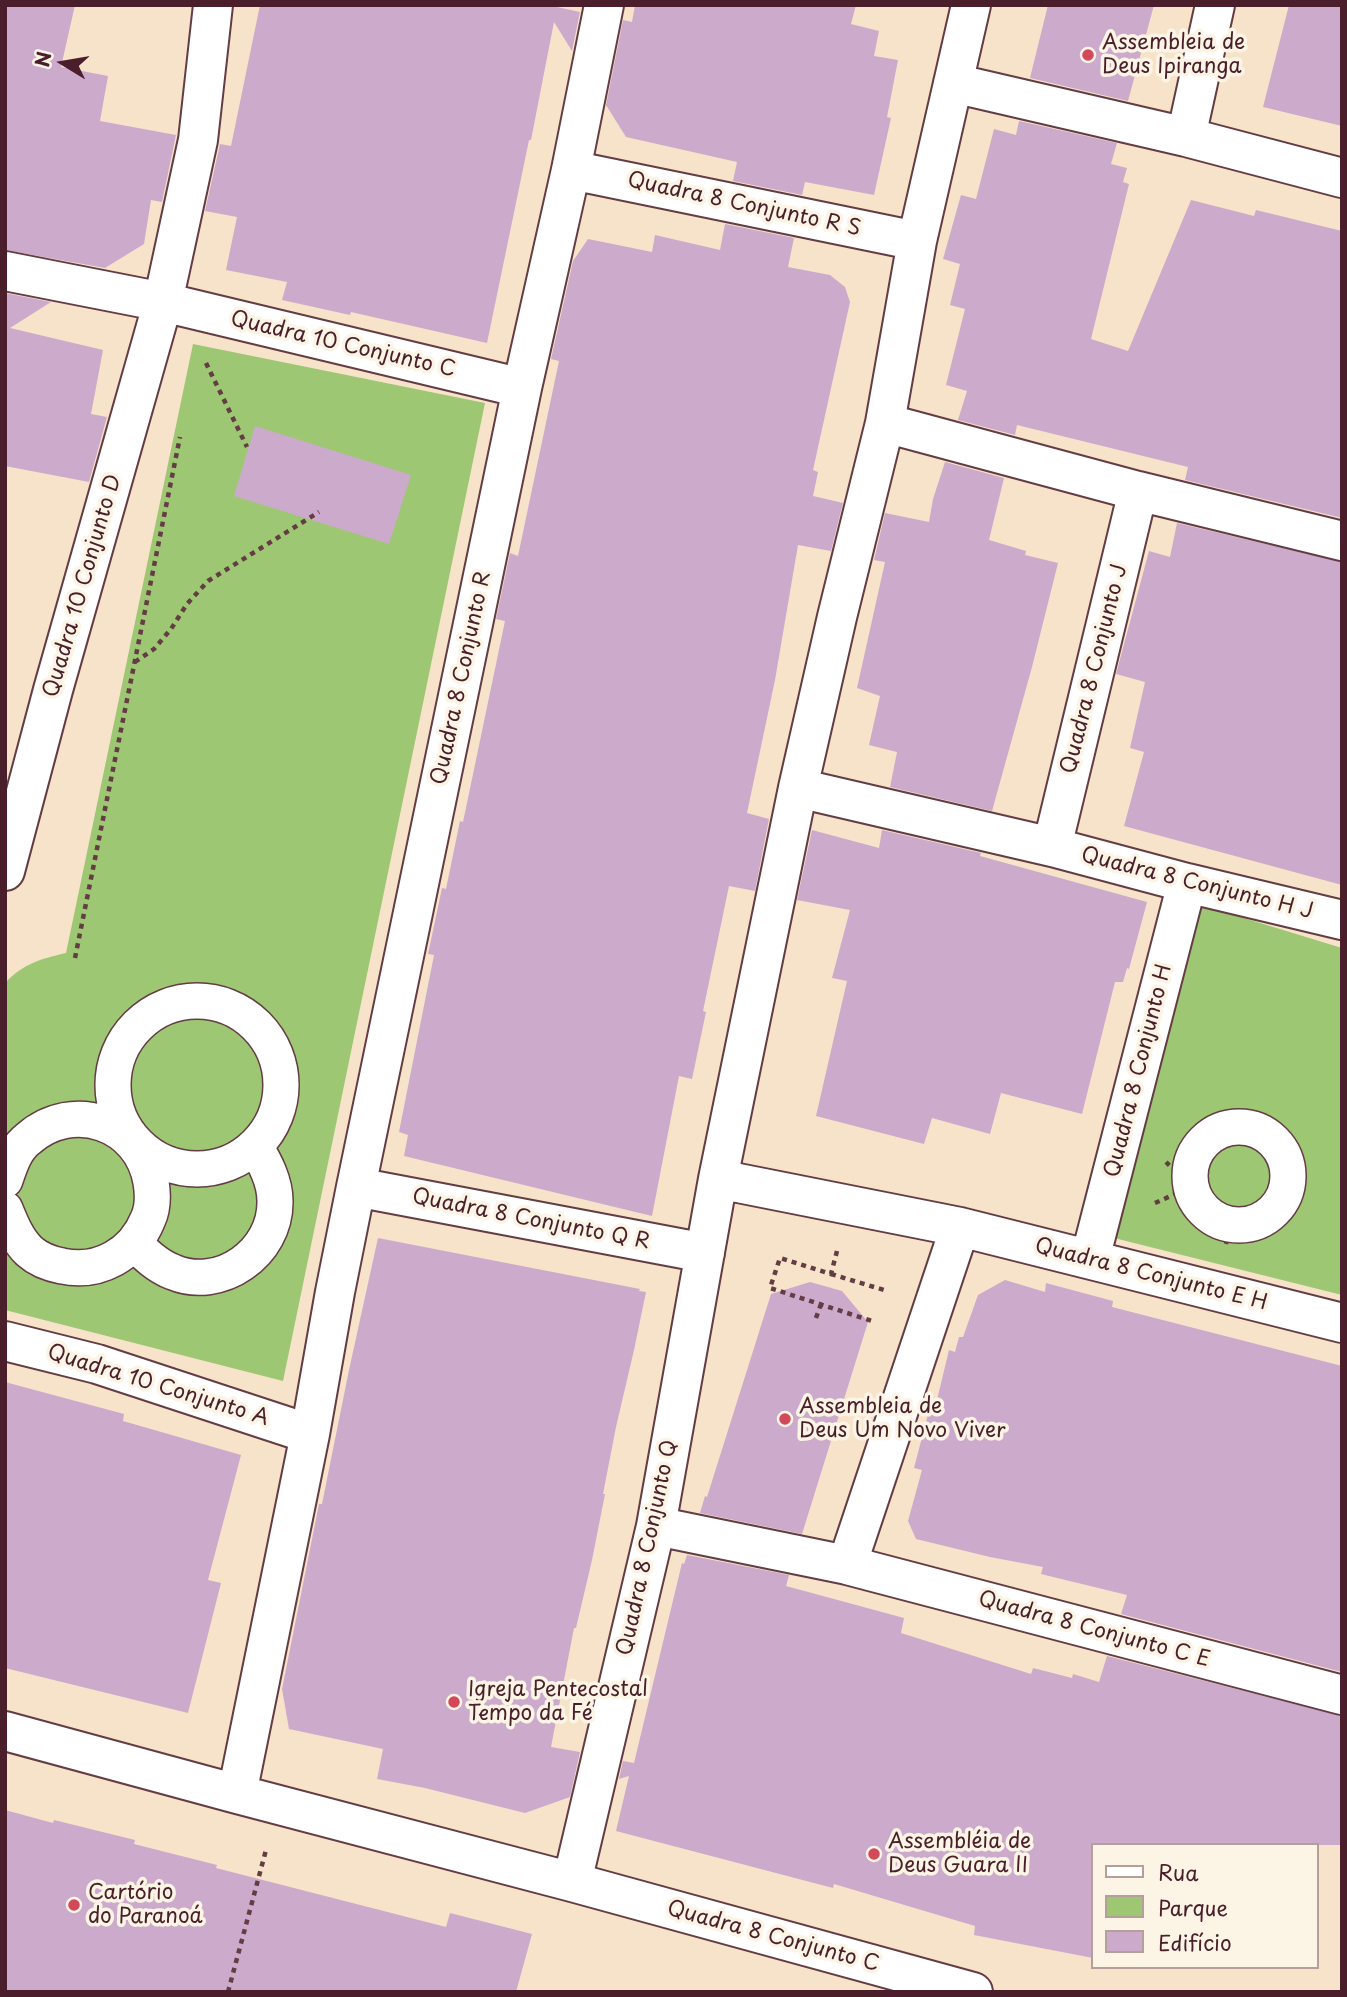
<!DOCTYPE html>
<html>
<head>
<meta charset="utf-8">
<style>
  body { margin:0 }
  #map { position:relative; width:1347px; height:1997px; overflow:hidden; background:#f7e3c9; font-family:"Playpen Sans",sans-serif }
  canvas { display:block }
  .frame { position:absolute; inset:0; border:7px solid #4a1f2b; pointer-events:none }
  .legend { position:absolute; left:1091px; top:1843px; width:228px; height:126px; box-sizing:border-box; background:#fcf5e5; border:2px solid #b59f9b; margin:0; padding:9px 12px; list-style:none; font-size:21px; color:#4a1f2b }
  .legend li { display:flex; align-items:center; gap:14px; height:35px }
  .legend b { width:35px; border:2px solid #b59f9b }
  .north { position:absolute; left:28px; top:28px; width:70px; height:70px; -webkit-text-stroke:5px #fcf5e5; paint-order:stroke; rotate:281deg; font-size:19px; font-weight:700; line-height:28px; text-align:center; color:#4a1f2b }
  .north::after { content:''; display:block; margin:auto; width:24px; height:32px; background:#4a1f2b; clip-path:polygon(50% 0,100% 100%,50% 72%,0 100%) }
</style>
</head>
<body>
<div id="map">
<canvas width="1347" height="1997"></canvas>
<div class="frame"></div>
<ul class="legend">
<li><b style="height:9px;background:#fff"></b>Rua</li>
<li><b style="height:19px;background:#9ec773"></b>Parque</li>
<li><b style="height:19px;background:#cac"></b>Edifício</li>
</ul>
<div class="north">N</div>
</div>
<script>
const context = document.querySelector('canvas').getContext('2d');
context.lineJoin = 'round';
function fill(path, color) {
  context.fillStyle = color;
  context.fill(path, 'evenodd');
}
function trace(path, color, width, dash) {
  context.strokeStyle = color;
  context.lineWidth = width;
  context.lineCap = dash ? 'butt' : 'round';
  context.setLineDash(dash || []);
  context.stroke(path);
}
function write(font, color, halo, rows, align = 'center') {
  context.font = font + ' "Playpen Sans",sans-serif';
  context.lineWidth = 7;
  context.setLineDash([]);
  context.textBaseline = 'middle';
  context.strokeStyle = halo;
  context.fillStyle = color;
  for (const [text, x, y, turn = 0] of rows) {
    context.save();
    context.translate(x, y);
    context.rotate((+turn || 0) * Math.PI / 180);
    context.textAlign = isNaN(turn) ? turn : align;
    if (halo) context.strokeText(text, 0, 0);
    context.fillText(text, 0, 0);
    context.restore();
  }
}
const green = new Path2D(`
  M193 344 485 403 283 1381 5 1310V983C24 963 41 959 66 953Z
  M1198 904 1342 948V1295L1106 1236Z`);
const building = new Path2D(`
  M5 5H75L61 67 108 76 100 121 176 135 162 202 151 200 144 244 105 268 5 250Z
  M260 5H557V7L580 12 572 51 554 22 531 140H529L487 343 351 312 350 315 282 300 287 282 226 270 237 217 205 211 220 144 231 146Z
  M635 5H856L851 24 879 31 874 56 898 60 887 117 891 118 874 195 805 182 802 195 733 181 737 162 626 137 606 105 623 20 632 22Z
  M1048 5H1154L1128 101 1030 78Z
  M1289 5H1342V126L1263 107Z
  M1019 121 1117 143 1111 164 1127 168 1123 182 1129 184 1091 339 1128 351 1191 200 1254 216 1256 210 1342 231V518L1185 480 1188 467 1017 425 1015 435 958 420 967 391 946 385 965 309 950 305 960 264 943 259 961 195 976 199 994 129 1016 135Z
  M725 224 794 238 788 267 830 275 845 287 850 302 813 470 818 472 813 496 843 503 831 551 798 545 775 680 747 813 769 819 755 891 729 886 703 1011 706 1012 692 1079 679 1076 652 1216 404 1156 408 1135 399 1132 434 955 428 954 442 888 446 889 460 821 463 822 505 621 496 619 510 553 518 556 559 361 551 359 573 261 588 239 652 252 655 235 720 250Z
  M5 293 51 302 10 328 103 350 91 414 107 417 89 482 5 466Z
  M255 426 411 475 389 544 234 496Z
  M945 462 1004 478 989 540 1026 551 1025 555 1058 563 1032 667 992 811 890 787 897 752 869 745 880 696 857 688 885 562 874 560 885 513 929 522 933 499Z
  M1177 523 1342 562V885L1124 826 1144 752 1130 748 1145 682 1116 674 1149 551 1170 557Z
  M812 830 879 848 882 830 981 853 980 856 1147 902 1129 969 1127 968 1123 982H1115L1082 1114 1001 1093 990 1134 932 1118 924 1144 816 1116 847 981 832 978 850 910 797 900Z
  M378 1238 640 1289 639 1291 646 1292 634 1350 616 1427 603 1494H605L592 1560 576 1628H574L551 1747 580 1752 570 1797 525 1813 425 1788 377 1779 383 1749 289 1729 282 1689 319 1504H322L349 1370Z
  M1005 1280 1045 1292 1046 1283 1113 1301 1112 1307 1342 1366V1672L1121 1614 1127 1595 1041 1574 1043 1567 990 1557 916 1539 908 1521 922 1470 914 1468 932 1399 936 1404 949 1350 955 1352 959 1337H963L978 1295Z
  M810 1282 842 1291 868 1322 802 1534 700 1513 705 1496 707 1497 771 1294Z
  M5 1382 124 1414 123 1421 241 1455 208 1580 221 1583 188 1713 5 1668Z
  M687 1555 789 1575 786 1586 904 1618 901 1633 1031 1674 1033 1668 1072 1678 1073 1674 1099 1682 1107 1656 1342 1716V1845H1093V1958L974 1935 975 1926 834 1884 833 1888 616 1831 629 1776 619 1779 623 1761 634 1763 682 1563 684 1564Z
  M5 1810 53 1823 54 1820 135 1840 134 1844 217 1865 216 1868 446 1927 450 1913 532 1934 516 1992H5Z`);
const path = new Path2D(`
  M206 363 247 447
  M135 662 154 649 171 629 187 604 208 581 319 512
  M75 958 180 437
  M1155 1203 1191 1187 1166 1162
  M1226 1244 1230 1224
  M837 1251 831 1274 780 1258 770 1288 875 1322
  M831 1274 884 1290 883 1294
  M816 1318 821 1304
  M228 1992 266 1850`);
const pedestrian = new Path2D(`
  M113 1085a84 84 0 1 1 168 0a84 84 0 1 1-168 0Z
  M1190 1176a49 49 0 1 1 98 0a49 49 0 1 1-98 0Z
  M5 1180C10 1165 15 1149 28 1139 73 1099 141 1123 151 1182 153 1194 153 1208 148 1219 134 1254 99 1274 62 1266 51 1264 38 1259 29 1251 17 1239 11 1224 5 1209
  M134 1243C145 1254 157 1266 173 1272 220 1292 276 1253 275 1201 275 1181 265 1163 255 1146`);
const minor = new Path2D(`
  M953 83 1186 137 1342 178
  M1186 137 1215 5
  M571 170 917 241
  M5 271 163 302 522 388
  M885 423 1138 491 1342 541
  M798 788 1052 847 1187 883 1342 920
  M1052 847 1138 491
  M5 871 53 690 163 302 198 140 213 5
  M718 1179 960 1227 1342 1323
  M356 1187 705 1253
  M1090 1259 1187 883
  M5 1341 97 1364 310 1434
  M656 1526 847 1565 1342 1695
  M847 1565 960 1227
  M5 1731 237 1794 572 1882 973 1992
  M237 1794 310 1434 335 1292 356 1187 522 388 571 170 604 5
  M572 1882 656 1526 718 1179 798 788 837 617 885 423 917 241 971 5`);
const markers = [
  [1088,55,7,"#d1495b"],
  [785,1419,7,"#d1495b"],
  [454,1702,7,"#d1495b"],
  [874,1854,7,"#d1495b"],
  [74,1905,7,"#d1495b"]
];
const poiNames = [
  ["Assembleia de",1102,43],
  ["Deus Ipiranga",1102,67],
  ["Assembleia de",799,1407],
  ["Deus Um Novo Viver",799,1431],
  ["Igreja Pentecostal",468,1690],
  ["Tempo da Fé",468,1714],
  ["Assembléia de",888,1842],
  ["Deus Guara II",888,1866],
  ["Cartório",88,1893],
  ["do Paranoá",88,1917]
];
const streetNames = [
  ["Quadra 8 Conjunto R S",744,205,12],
  ["Quadra 10 Conjunto C",343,345,13],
  ["Quadra 10 Conjunto D",83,586,-74],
  ["Quadra 8 Conjunto J",1095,669,-76],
  ["Quadra 8 Conjunto R",462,678,-78],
  ["Quadra 8 Conjunto H J",1197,884,14],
  ["Quadra 8 Conjunto H",1139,1071,-76],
  ["Quadra 8 Conjunto Q R",531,1220,11],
  ["Quadra 8 Conjunto E H",1151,1275,14],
  ["Quadra 10 Conjunto A",158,1386,17],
  ["Quadra 8 Conjunto Q",648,1548,-78],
  ["Quadra 8 Conjunto C E",1094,1630,15],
  ["Quadra 8 Conjunto C",773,1937,15]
];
fill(green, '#9ec773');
fill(building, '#cac');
trace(pedestrian, '#643c43', 38);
trace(minor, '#643c43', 42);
trace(path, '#643c43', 4.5, [5, 5]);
trace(pedestrian, '#fff', 35);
trace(minor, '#fff', 38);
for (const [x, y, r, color] of markers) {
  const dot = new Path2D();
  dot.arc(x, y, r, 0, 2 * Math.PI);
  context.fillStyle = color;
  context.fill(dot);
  trace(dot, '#fcf5e5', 2.5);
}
write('21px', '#4a1f2b', '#fcf5e5', poiNames, 'left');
write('21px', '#4a1f2b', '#fcf5e5', streetNames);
</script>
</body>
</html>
